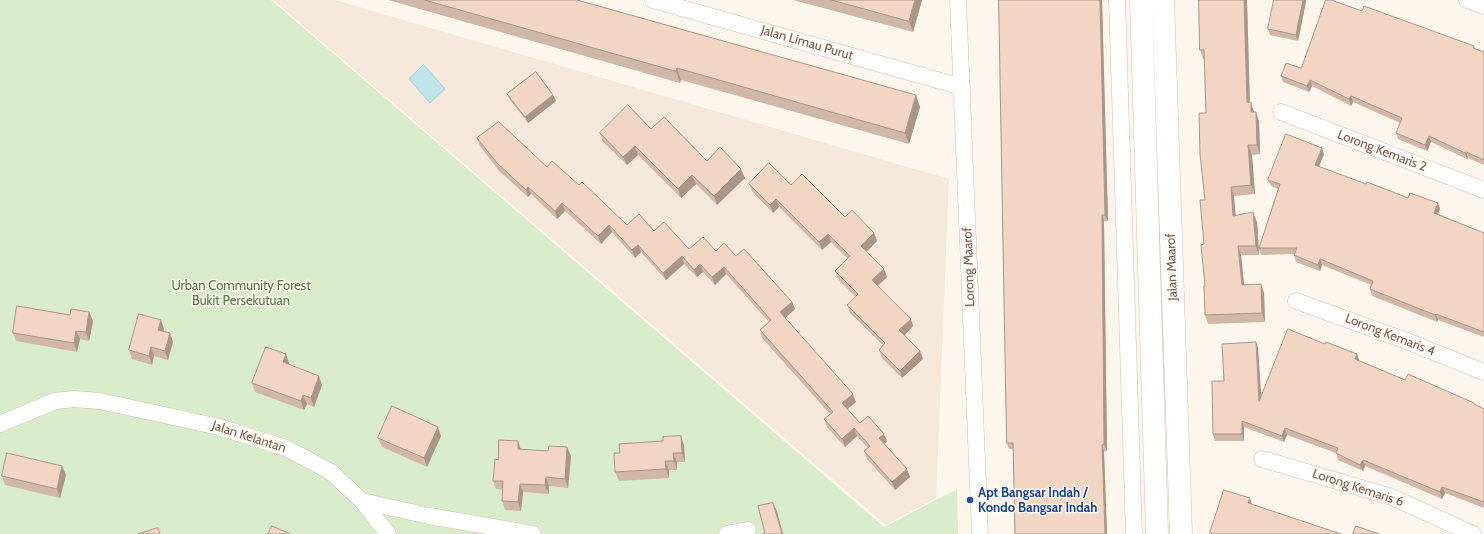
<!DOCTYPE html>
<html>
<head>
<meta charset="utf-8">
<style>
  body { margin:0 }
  canvas { display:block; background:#fdf6ec }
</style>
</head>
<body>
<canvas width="1484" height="534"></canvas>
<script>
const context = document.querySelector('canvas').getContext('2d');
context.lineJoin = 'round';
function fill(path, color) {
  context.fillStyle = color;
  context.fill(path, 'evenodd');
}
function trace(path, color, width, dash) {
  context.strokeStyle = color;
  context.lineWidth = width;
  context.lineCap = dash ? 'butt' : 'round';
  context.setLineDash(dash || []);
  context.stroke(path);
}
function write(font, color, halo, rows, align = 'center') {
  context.font = font + ' Cabin,sans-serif';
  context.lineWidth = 3;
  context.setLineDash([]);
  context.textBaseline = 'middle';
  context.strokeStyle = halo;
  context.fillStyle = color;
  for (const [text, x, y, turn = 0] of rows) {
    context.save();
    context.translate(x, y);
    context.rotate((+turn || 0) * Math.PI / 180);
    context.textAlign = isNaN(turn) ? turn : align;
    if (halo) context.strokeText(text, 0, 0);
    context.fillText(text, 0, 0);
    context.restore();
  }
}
const residential = new Path2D(`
  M273 0H335L949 179 936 498 886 525Z`);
const green = new Path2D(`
  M0 0H271L884 527 957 489 958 534H0Z`);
const water = new Path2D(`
  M424 65 445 89 430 103 409 79Z`);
const street = new Path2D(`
  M653 0 962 87
  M958 0 980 534
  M1117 0 1134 534
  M1467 0 1484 6
  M1281 112 1484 190
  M1296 301 1404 340 1484 372
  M0 424 55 401 74 399 100 401 219 427 286 448 331 472 362 501 388 534
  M1262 459 1392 497 1473 534
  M362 501 429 516 533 534
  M727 534 748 530`);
const secondary = new Path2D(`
  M1141 0 1157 534
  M1163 0 1181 534`);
const wall = new Path2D(`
  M388 0H577L916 95 920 107 909 144 681 80 680 83Z
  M793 0H922L913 32Z
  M999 0H1102L1108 221H1104L1107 451H1104L1107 534H1015L1013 449H1009L1007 443Z
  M1199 0H1247L1250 103H1251L1254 112 1259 121 1260 154 1252 155 1255 194 1234 196 1236 216 1257 222 1259 248 1278 189 1271 186 1268 180 1324 154 1319 167 1366 184 1408 198 1438 203 1440 209 1438 214 1484 233V337L1438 320 1437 322 1372 296 1370 289 1371 285 1322 265 1320 271 1296 262 1294 255V254L1261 255 1259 249V255H1241L1244 285 1261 284 1264 293 1265 322 1208 324 1205 315V286L1204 244 1206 113 1205 59H1203L1200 50Z
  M1306 2 1298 41 1270 35 1268 29Z
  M1362 11 1474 46 1475 48 1484 52V165L1468 158 1467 159 1431 142 1427 151 1398 139 1396 133 1400 123 1353 102 1351 106 1312 86 1309 92 1283 82 1281 76 1301 68Z
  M507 94 553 95 556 101 528 123 510 100Z
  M651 129 707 161 745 178 717 205 696 184 681 198 638 155 627 165 603 142 600 133Z
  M477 138 547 167 579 185 627 225 654 231 689 249 716 251 736 256 792 302 795 309 785 318 856 402 847 409 860 423 887 441 884 444 910 477 895 490 867 459 864 451 868 448 857 436 845 447 827 427 824 419 830 414 762 338 760 330 769 322 726 274 715 285 703 272 697 277 684 264 666 280 641 252 635 258 612 232 601 244 565 211 557 219 531 194 528 197 499 171 480 146Z
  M749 184 791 185 845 217 874 233 877 241 866 252 887 277 878 286 913 326 905 335 920 351 923 359 902 378 882 358 879 350 883 345 850 313 847 305 856 297 838 279 835 271 848 259 831 242 822 250 779 207 773 213 752 191Z
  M89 312 93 321 89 341 80 339 77 352 16 341 13 333 70 315Z
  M164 329V332L173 342 168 360 154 356 152 365 132 359 129 350Z
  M1256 342 1258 348 1261 397 1325 344 1357 354 1359 360V361L1405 380 1474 403 1475 405 1484 409V508L1445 493 1442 499 1365 466 1363 471 1338 460 1336 453 1287 435 1284 442 1244 427V441H1215L1213 434 1224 381Z
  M286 354 289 363 288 365 322 385 314 407 307 404 304 410 255 392 252 383Z
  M441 436 427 467 382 447 378 438Z
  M684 445 685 462H677V470H669V478L619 481 615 472 620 453Z
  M521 449 571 456 568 488 549 486V494L523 492 521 511 505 510 502 501 503 490 496 489 493 481 498 460Z
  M66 475 60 498 5 485 2 476Z`);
const shadedWall = new Path2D(`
  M915 0H922L913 32 909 21Z
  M1100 0H1102L1108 221 1105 215Z
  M1244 0H1247L1250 111 1247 102Z
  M1303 0H1306V2L1298 41 1296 35Z
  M677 68 681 80 680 83 676 71Z
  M1310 80 1312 86 1309 92 1307 86Z
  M553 95 556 101 528 123 525 117Z
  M916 95 920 107 909 144 905 133Z
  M1351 96 1353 102 1351 106 1349 99Z
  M1251 103 1254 112H1251Z
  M1256 112 1259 121 1260 154 1257 145Z
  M1429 136 1431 142 1427 151 1425 145Z
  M1248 145 1252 155 1255 194 1251 185Z
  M635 146 638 155 627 165 623 157Z
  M1322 148 1324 154 1317 171 1315 165Z
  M1466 152 1468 158 1467 159 1465 153Z
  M741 169 745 178 717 205 714 196Z
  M692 175 696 184 681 198 678 189Z
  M528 187 531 194 528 197 526 190Z
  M1231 187 1234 196 1236 225 1233 216Z
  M776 199 779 207 773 213 770 205Z
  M562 203 565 211 557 219 555 211Z
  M1438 203 1440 209 1436 219 1434 213Z
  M1253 212 1257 222 1259 255 1256 246Z
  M1102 215 1104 221 1107 451 1104 444Z
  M609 225 612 232 601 244 598 236Z
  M874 233 877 241 864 254 861 246Z
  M828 234 831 242 822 250 819 242Z
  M638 245 641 252 635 258 632 250Z
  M1238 246 1241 255 1245 294 1242 285Z
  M682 256 684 264 666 280 663 273Z
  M1320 259 1322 265 1320 271 1318 265Z
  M700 264 703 272 697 277 694 270Z
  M724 267 726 274 715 285 712 277Z
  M884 269 887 277 875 288 872 280Z
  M1261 284 1264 293 1265 322 1262 313Z
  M792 302 795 309 783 320 780 312Z
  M89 312 93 321 89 341 86 332Z
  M1436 314 1438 320 1437 322 1435 315Z
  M911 319 913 326 902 338 899 330Z
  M161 320 164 329 161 339 158 330Z
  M76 331 80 339 77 352 74 343Z
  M170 333 173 342 168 360 165 351Z
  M1256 342 1258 348 1262 407 1259 401Z
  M151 347 154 356 152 365 149 356Z
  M920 351 923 359 902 378 900 371Z
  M286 354 289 363 286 371 283 362Z
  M1357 354 1359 360 1357 366 1355 359Z
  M319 376 322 385 314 407 311 398Z
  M853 394 856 402 845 411 842 403Z
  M303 395 307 404 304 410 301 401Z
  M1242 421 1244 427V441L1242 434Z
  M438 427 441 436 427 467 424 458Z
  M854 428 857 436 845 447 842 439Z
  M1285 428 1287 435 1284 442 1282 436Z
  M884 434 887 441 882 446 879 438Z
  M681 436 684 445 685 462 682 453Z
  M518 441 521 450 518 449Z
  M1102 445 1104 451 1107 534H1105Z
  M567 447 571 456 568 488 565 479Z
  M673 453 677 462V470L674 461Z
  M1363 460 1365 466 1363 471 1360 465Z
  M665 461 669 470V478L666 469Z
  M62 466 66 475 60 498 57 489Z
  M907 469 910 477 895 490 892 482Z
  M546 477 549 486V494L545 485Z
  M520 484 523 492 521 511 518 502Z
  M1442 487 1445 493 1442 499 1440 492Z
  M1250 498 1252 505 1248 503Z
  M773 503 777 511 783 534H782Z`);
const building = new Path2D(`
  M425 0H577L916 95 905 133 677 68 676 71Z
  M832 0H915L909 21Z
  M999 0H1100L1105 215H1102L1104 444 1102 445 1105 534H1015L1013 443H1007Z
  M1199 0H1244L1247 102 1251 103V112H1256L1257 145H1248L1251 185 1231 187 1233 216 1253 212 1256 246H1238L1242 285 1261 284 1262 313 1205 315 1204 286H1205L1201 245 1204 244 1200 200H1205L1200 154 1199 113H1206L1204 50H1200Z
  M1274 0H1303L1296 35 1268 29Z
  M1326 0H1331L1362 11 1364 6 1474 46 1473 48 1484 52V160L1466 152 1465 153 1429 136 1425 145 1396 133 1402 118 1351 96 1349 99 1310 80 1307 86 1281 76 1286 63 1301 68Z
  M536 72 553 95 525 117 507 94Z
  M628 105 651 129 664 117 707 161 720 147 741 169 714 196 692 175 678 189 635 146 623 157 600 133Z
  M499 122 547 167 552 161 579 185 582 182 627 225 639 214 654 231 664 222 689 249 703 237 716 251 724 243 736 256 744 249 792 302 780 312 853 394 842 403 860 423 868 416 884 434 879 438 907 469 892 482 864 451 870 446 854 428 842 439 824 419 833 412 760 330 771 320 724 267 712 277 700 264 694 270 682 256 663 273 638 245 632 250 609 225 598 236 562 203 555 211 528 187 526 190 497 163 477 138Z
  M1286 134 1322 148 1315 165 1366 184 1367 182 1408 198 1410 193 1438 203 1434 213 1484 233V332L1436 314 1435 315 1370 289 1373 281 1320 259 1318 265 1294 255 1297 248H1259L1280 184 1268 180Z
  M769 163 791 185 802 174 845 217 852 210 874 233 861 246 884 269 872 280 911 319 899 330 920 351 900 371 879 350 885 343 847 305 858 294 835 271 850 256 828 234 819 242 776 199 770 205 749 184Z
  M17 306 70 315 71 309 89 312 86 332 76 331 74 343 13 333Z
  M139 314 161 320 158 330 170 333 165 351 151 347 149 356 129 350Z
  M1288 329 1325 344 1326 342 1357 354 1355 359 1405 380 1408 374 1474 403V404L1484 409V502L1442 487 1440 492 1363 460 1360 465 1336 453 1338 448 1285 428 1282 436 1242 421V434H1213L1212 381H1224L1222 344 1256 342 1259 401Z
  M266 347 286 354 283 362 319 376 311 398 303 395 301 401 252 383Z
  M392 406 438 427 424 458 378 438Z
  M681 436 682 453H673L674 461H665L666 469 615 472 614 453H620L619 444 663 441V437Z
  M499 440 518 441V449L548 451 549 446 567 447 565 479 546 477 545 485 520 484 518 502 502 501 503 481H493L495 459 498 460Z
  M7 453 62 466 57 489 2 476Z
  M1224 490 1250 498 1248 503 1341 534H1213L1210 533Z
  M773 503 782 534H763L765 533 758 506Z
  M272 526 290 534H268Z
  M1356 526 1379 534H1353Z
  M158 528 160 534H138Z`);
const markers = [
  [970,500,4,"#1a4fb4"]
];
const streetNames = [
  ["Jalan Limau Purut",807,43,16],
  ["Lorong Kemaris 2",1382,151,21],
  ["Lorong Maarof",969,267,-92],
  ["Jalan Maarof",1172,267,-92],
  ["Lorong Kemaris 4",1390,335,21],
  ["Jalan Kelantan",249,437,18],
  ["Lorong Kemaris 6",1358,488,18]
];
const parkNames = [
  ["Urban Community Forest",241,286],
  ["Bukit Persekutuan",241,301]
];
const transitNames = [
  ["Apt Bangsar Indah /",978,493],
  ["Kondo Bangsar Indah",978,508]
];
fill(residential, '#f5e8da');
fill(green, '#d8ecc9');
fill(water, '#bfe3e8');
trace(water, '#a5d3da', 1);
trace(street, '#d1beb0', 17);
trace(secondary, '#d6c0b0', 23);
trace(street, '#fff', 16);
trace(secondary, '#fff', 22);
fill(wall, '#d1b7a8');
fill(shadedWall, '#aa9588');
fill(building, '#f3d5c3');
trace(building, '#aa9588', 1);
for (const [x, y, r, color] of markers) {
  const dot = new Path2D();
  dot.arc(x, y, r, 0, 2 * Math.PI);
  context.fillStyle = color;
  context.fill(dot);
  trace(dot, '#fffaf3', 1.5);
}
write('13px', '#7a5c4d', '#fffaf3', streetNames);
write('13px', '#537a41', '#fffaf3', parkNames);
write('bold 13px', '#164399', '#fffaf3', transitNames, 'left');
</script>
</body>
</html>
